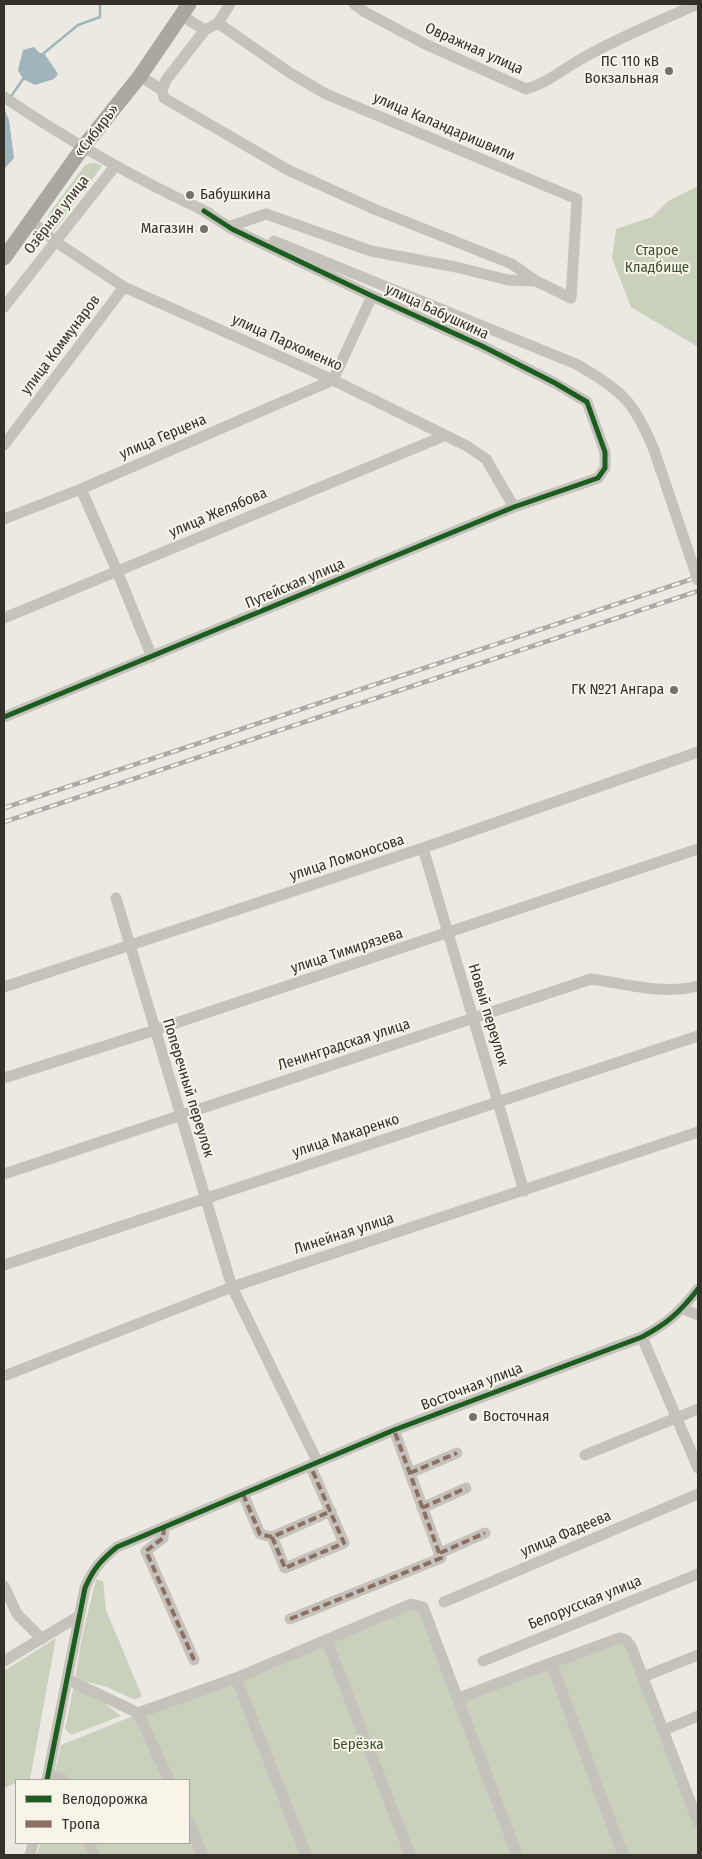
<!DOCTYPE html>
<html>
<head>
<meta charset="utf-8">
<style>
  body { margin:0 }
  #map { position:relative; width:702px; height:1859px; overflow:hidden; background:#ece9e2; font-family:"Fira Sans Condensed",sans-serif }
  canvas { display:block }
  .frame { position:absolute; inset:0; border:5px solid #353029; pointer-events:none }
  .legend { position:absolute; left:15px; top:1779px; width:175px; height:65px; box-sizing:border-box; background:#f8f4ea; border:1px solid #aaa69d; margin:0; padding:6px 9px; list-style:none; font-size:15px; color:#353029 }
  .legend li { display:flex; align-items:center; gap:10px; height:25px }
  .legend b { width:25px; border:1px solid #aaa69d }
</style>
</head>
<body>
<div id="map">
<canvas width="702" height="1859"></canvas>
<div class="frame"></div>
<ul class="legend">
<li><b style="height:6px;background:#1b5e20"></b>Велодорожка</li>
<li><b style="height:6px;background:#8d6e63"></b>Тропа</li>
</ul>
</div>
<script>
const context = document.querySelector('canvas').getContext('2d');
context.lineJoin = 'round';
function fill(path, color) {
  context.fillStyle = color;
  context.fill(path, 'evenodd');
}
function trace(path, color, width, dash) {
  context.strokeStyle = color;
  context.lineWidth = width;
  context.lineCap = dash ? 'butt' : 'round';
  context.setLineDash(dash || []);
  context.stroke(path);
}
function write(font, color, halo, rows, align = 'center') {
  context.font = font + ' "Fira Sans Condensed",sans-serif';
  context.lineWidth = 4;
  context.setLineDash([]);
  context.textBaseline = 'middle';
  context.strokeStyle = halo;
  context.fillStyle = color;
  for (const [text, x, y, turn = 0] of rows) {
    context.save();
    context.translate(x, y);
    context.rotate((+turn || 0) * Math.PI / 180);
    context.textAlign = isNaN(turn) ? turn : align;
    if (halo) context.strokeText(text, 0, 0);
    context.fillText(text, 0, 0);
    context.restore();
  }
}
const green = new Path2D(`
  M91 163H96L102 166 54 231C48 227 47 222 48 215L85 165Z
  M698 186V347L631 307 612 258 616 229 652 217 668 201Z
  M96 1579 103 1581 106 1610 142 1696 135 1700 107 1687 75 1679 82 1637Z
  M411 1604 423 1607 459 1698 626 1640 698 1822V1855H37L40 1843H189V1780H53L61 1745Z
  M56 1638 30 1779 16 1780V1783L4 1788V1671Z
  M74 1684 89 1691 121 1716 71 1735 65 1729Z`);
const water = new Path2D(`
  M34 47 40 53H44L58 74 54 79 35 85 23 79 18 70 23 50Z
  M4 108 9 120 14 158 4 169Z`);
const stream = new Path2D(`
  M44 53 78 25 100 17V4
  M10 98 23 79`);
const minor = new Path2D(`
  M354 4 365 12 425 44 526 89C548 83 564 68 583 58 620 37 659 21 698 4
  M182 16 205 30
  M140 76 162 90 164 98 288 170 374 209 512 264 536 281 571 298 577 199 326 94 290 73 218 23
  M162 90 166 80 205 30 218 23 230 4
  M4 97C69 141 138 180 209 213
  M31 221 56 242 124 287 333 380 467 446 486 459 514 507
  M234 225 266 214 371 251 456 267 508 280 536 281
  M274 241 576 364C593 374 614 386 627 401 639 415 647 433 654 450
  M4 307 115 166
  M4 445 124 287
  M81 489 117 571 152 657
  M4 519 81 489 333 380 372 296
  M4 618 444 436
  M4 717 514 507 598 478 605 468V452L587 402 555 383 482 346 372 296 232 229 204 211
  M423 848 524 1191
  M116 898 232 1287 317 1461
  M4 987 423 848 698 752
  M4 1078 155 1030 698 849
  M4 1174 591 979C627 984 663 995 698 986
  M4 1265 698 1036
  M683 1309 698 1315
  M642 1337 698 1468
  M4 1376 232 1287 698 1132
  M585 1455 698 1409
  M410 1473 457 1453
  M243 1494 260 1534 272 1537 331 1511
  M422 1508 466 1488
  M164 1527 163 1538 146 1551 194 1660
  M272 1537 285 1568 344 1543 310 1465
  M440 1553 485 1533
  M4 1586 17 1614 42 1639
  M444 1602 698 1494
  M290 1619 441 1558 394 1430
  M327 1641 410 1855
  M4 1661 79 1616
  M483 1661 698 1574
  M643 1677 698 1655
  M236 1678 306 1855
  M67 1679 138 1713 236 1678 411 1604 423 1607 517 1855
  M459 1698 551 1663
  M138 1713 169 1780
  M664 1730 698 1716
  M49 1775 64 1780
  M47 1780 85 1588C93 1569 101 1560 117 1547L394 1430 642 1337C668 1323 680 1312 698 1289
  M189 1822 202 1855
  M89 1843 94 1855
  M30 1855 33 1843
  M623 1855 551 1663 620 1638 626 1640 631 1646 698 1822`);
const major = new Path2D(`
  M4 258 84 146 140 76 189 4`);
const rail = new Path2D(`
  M4 808 698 577
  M4 822 698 591`);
const minorBridge = new Path2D(`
  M654 450 698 580`);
const quiet = new Path2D(`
  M410 1473 457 1453
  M243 1494 260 1534 272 1537 331 1511
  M422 1508 466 1488
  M164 1527 163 1538 146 1551 194 1660
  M272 1537 285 1568 344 1543 310 1465
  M440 1553 485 1533
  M290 1619 441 1558 394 1430`);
const cycleway = new Path2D(`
  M4 717 514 507 598 478 605 468V452L587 402 555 383 482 346 372 296 232 229 204 211
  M47 1780 85 1588C93 1569 101 1560 117 1547L394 1430 642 1337C668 1323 680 1312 698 1289`);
const markers = [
  [669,71,5,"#75716a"],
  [190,195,5,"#75716a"],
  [204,229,5,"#75716a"],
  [674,690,5,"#75716a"],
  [473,1417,5,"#75716a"]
];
const streetNames = [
  ["Овражная улица",474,49,24],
  ["улица Каландаришвили",444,127,23],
  ["«Сибирь»",97,131,-52],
  ["Озёрная улица",57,215,-52],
  ["улица Бабушкина",437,312,25],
  ["улица Пархоменко",287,343,24],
  ["улица Коммунаров",61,345,-53],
  ["улица Герцена",163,437,-23],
  ["улица Желябова",218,513,-23],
  ["Путейская улица",295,584,-23],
  ["улица Ломоносова",347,858,-18],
  ["улица Тимирязева",347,951,-18],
  ["Новый переулок",488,1015,73],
  ["Ленинградская улица",344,1045,-18],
  ["Поперечный переулок",188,1088,73],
  ["улица Макаренко",346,1136,-18],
  ["Линейная улица",344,1234,-18],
  ["Восточная улица",472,1387,-21],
  ["улица Фадеева",566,1534,-23],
  ["Белорусская улица",585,1603,-22]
];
const poiNames = [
  ["ПС 110 кВ",659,62],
  ["Вокзальная",659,79],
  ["Бабушкина",200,195,"left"],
  ["Магазин",194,229],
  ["ГК №21 Ангара",664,690],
  ["Восточная",483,1417,"left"]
];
const parkNames = [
  ["Старое",657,251],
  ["Кладбище",657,268],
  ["Берёзка",358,1745]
];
fill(green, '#c9d1bd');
fill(water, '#a0b5bb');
trace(stream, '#a0b5bb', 2.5);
trace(minor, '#c5c1bb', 11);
trace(major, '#aaa6a0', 15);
trace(rail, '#adaaa5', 4.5);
trace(rail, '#f8f4ea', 2.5, [8]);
trace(minorBridge, '#c5c1bb', 11);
trace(quiet, '#8d6e63', 4, [8, 4]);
trace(cycleway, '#1b5e20', 5);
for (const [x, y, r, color] of markers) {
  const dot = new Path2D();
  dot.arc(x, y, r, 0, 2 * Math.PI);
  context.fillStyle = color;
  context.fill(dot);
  trace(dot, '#f8f4ea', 2);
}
write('15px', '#353029', '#f8f4ea', streetNames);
write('15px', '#353029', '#f8f4ea', poiNames, 'right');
write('15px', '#3e5130', '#f8f4ea', parkNames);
</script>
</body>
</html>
